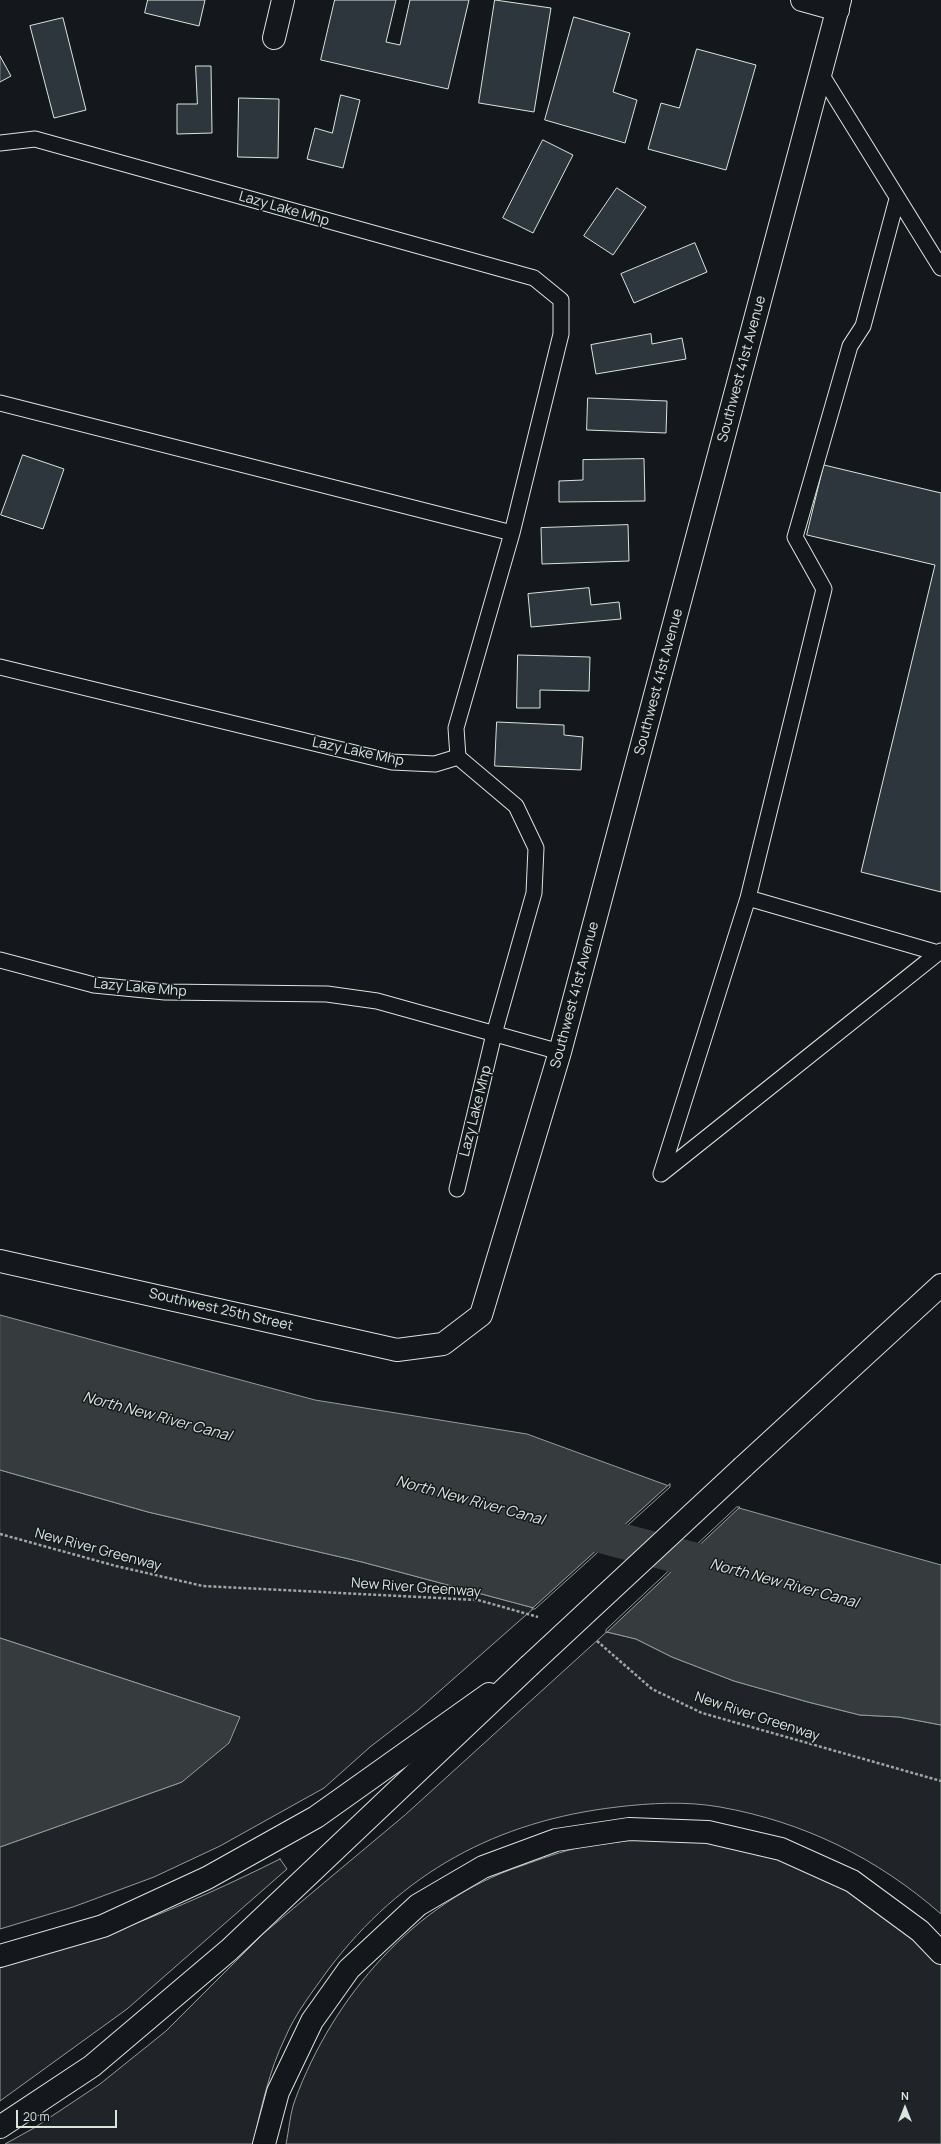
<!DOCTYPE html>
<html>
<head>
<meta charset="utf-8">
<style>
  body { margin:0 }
  #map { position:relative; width:941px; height:2144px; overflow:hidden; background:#14181c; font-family:Manrope,sans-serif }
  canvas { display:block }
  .north { position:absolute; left:885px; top:2088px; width:40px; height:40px; -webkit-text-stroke:3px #14181c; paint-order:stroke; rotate:0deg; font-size:11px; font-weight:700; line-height:16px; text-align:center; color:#d8e6dc }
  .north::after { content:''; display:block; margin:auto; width:14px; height:18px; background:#d8e6dc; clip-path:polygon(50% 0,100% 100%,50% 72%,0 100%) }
  .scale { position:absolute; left:16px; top:2110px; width:101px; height:18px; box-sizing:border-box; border:2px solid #d8e6dc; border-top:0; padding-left:5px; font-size:12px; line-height:14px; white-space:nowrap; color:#d8e6dc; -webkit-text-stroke:3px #14181c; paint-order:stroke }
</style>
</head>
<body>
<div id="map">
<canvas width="941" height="2144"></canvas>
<div class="north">N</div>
<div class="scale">20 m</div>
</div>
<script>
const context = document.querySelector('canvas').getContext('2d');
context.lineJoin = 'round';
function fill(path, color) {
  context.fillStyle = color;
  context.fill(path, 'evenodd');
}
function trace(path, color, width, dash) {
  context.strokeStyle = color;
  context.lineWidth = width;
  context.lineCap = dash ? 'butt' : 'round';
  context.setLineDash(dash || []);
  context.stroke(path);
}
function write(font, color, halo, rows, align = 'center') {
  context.font = font + ' Manrope,sans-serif';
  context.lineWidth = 3;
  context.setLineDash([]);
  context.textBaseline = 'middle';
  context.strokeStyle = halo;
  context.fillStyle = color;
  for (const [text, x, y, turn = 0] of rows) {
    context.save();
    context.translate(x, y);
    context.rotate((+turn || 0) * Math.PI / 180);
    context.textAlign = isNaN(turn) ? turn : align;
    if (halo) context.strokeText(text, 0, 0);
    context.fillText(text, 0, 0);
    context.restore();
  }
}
const green = new Path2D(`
  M0 1470 148 1512 362 1562 534 1608 418 1710 370 1747 324 1788 220 1846 154 1877 73 1907 0 1929V1847L182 1782 240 1717 0 1638Z
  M607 1632 636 1639 672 1657 734 1681 808 1702 860 1715 899 1717 941 1725V1914C877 1858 804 1822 720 1807 686 1801 651 1803 617 1807 497 1821 402 1872 328 1970 313 1991 295 2014 285 2038 269 2071 261 2108 253 2144H5L34 2128 100 2084 166 2031 264 1933 405 1815Z
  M654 1837 727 1842 823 1875 899 1925 941 1964V2144H286C289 2130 290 2113 295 2100 333 1997 415 1901 521 1866 541 1859 562 1851 582 1847 606 1843 630 1841 654 1837Z
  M280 1859 287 1869 127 2009 0 2101V1963C44 1952 88 1941 131 1925 182 1906 232 1883 280 1859Z`);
const water = new Path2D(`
  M0 1315 315 1400 527 1434 669 1486 534 1608 362 1562 148 1512 0 1470Z
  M739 1508 941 1565V1725L899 1717 860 1715 808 1702 734 1681 672 1657 636 1639 607 1632Z
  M0 1638 240 1717 229 1743 182 1782 0 1847Z`);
const pier = new Path2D(`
  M670 1484V1487L535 1609H532Z
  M737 1507H740L606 1633V1630Z`);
const canal = new Path2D(`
  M565 1526 732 1570`);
const building = new Path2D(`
  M148 0H205L199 26 145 13Z
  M335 0H396L386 42 400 45 410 0H469L448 89 321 60Z
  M495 0 551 8 534 112 479 103Z
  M574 17 630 33 613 92 637 100 625 143 545 120Z
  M63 18 86 110 54 118 30 26Z
  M697 49 756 65 726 170 648 149 661 103 679 108Z
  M0 56 11 76 0 82Z
  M196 66H211L212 133 177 134V104H197Z
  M341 95 360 100 343 168 307 159 315 128 332 133Z
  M239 98 279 99 278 158 238 157Z
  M543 140 573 155 533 233 503 218Z
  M617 188 646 207 613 255 584 236Z
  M695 243 707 272 634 303 621 274Z
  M651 334 652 344 682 338 686 359 596 374 591 345Z
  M588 398 667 401 666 433 587 430Z
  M23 455 64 469 43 529 1 515Z
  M644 459 645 501 559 502V481L583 480V460Z
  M824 465 941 493V892L861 872 935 565 807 535Z
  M628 525 629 561 542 564 541 528Z
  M589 588 591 605 619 602 621 619 531 627 528 594Z
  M518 655 590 657 589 691 540 690V708H517Z
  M497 722 564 725V735L583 737 581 770 495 766Z`);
const path = new Path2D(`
  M0 1534 116 1566 203 1586 478 1600 538 1617
  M597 1641 652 1689 702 1713 941 1781`);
const service = new Path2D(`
  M821 74 941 268
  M0 143 35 139 534 278 561 300V334L512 533 456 728 458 757
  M897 199 863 326 850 346 795 537 824 589 748 898 938 953 941 951
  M0 403 512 533
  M0 667 392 762 435 764 458 757 516 806 536 848 534 893 494 1034 457 1189
  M748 898 661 1174 938 953
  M0 960 94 985 165 992 327 994 377 1001 560 1052`);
const minor = new Path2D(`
  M802 0 838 10
  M274 38 283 0
  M0 1261 397 1350 443 1344 481 1315 560 1052 840 0`);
const primary = new Path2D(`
  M743 1467 941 1285
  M0 1956 103 1926 207 1878 316 1817 489 1694
  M264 2144 278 2092 312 2021 349 1969 418 1905 483 1867 556 1840 629 1829 708 1832 781 1849 852 1881 920 1931 941 1953`);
const motorway = new Path2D(`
  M0 2127 92 2066 229 1950 529 1666`);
const primaryBridge = new Path2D(`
  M529 1666 743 1467`);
const streetNames = [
  ["Lazy Lake Mhp",284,209,16],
  ["Southwest 41st Avenue",742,369,-75],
  ["Southwest 41st Avenue",659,682,-75],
  ["Lazy Lake Mhp",358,752,12],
  ["Lazy Lake Mhp",140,988,5],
  ["Southwest 41st Avenue",575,995,-75],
  ["Lazy Lake Mhp",476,1111,-76],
  ["Southwest 25th Street",221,1310,13],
  ["New River Greenway",98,1550,15],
  ["New River Greenway",416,1588,4],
  ["New River Greenway",757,1717,18]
];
const waterNames = [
  ["North New River Canal",157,1417,15],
  ["North New River Canal",470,1501,15],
  ["North New River Canal",784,1584,15]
];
fill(green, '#202428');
trace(green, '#939e99', 1);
fill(water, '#363b3e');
trace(water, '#939e99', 1);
fill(pier, '#14181c');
trace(pier, '#939e99', 1);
trace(canal, '#363b3e', 35);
fill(building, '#2c363c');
trace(building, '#d8e6dc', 1);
trace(service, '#d8e6dc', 17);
trace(minor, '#d8e6dc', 24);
trace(primary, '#d8e6dc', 24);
trace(motorway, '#d8e6dc', 24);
trace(path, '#9da8a2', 2.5, [3, 2]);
trace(service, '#14181c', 15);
trace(minor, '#14181c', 22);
trace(primary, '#14181c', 22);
trace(motorway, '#14181c', 22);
trace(primaryBridge, '#d8e6dc', 24, []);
trace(primaryBridge, '#14181c', 22);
write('14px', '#d8e6dc', '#14181c', streetNames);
write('italic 15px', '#d8e6dc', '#14181c', waterNames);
</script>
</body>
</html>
